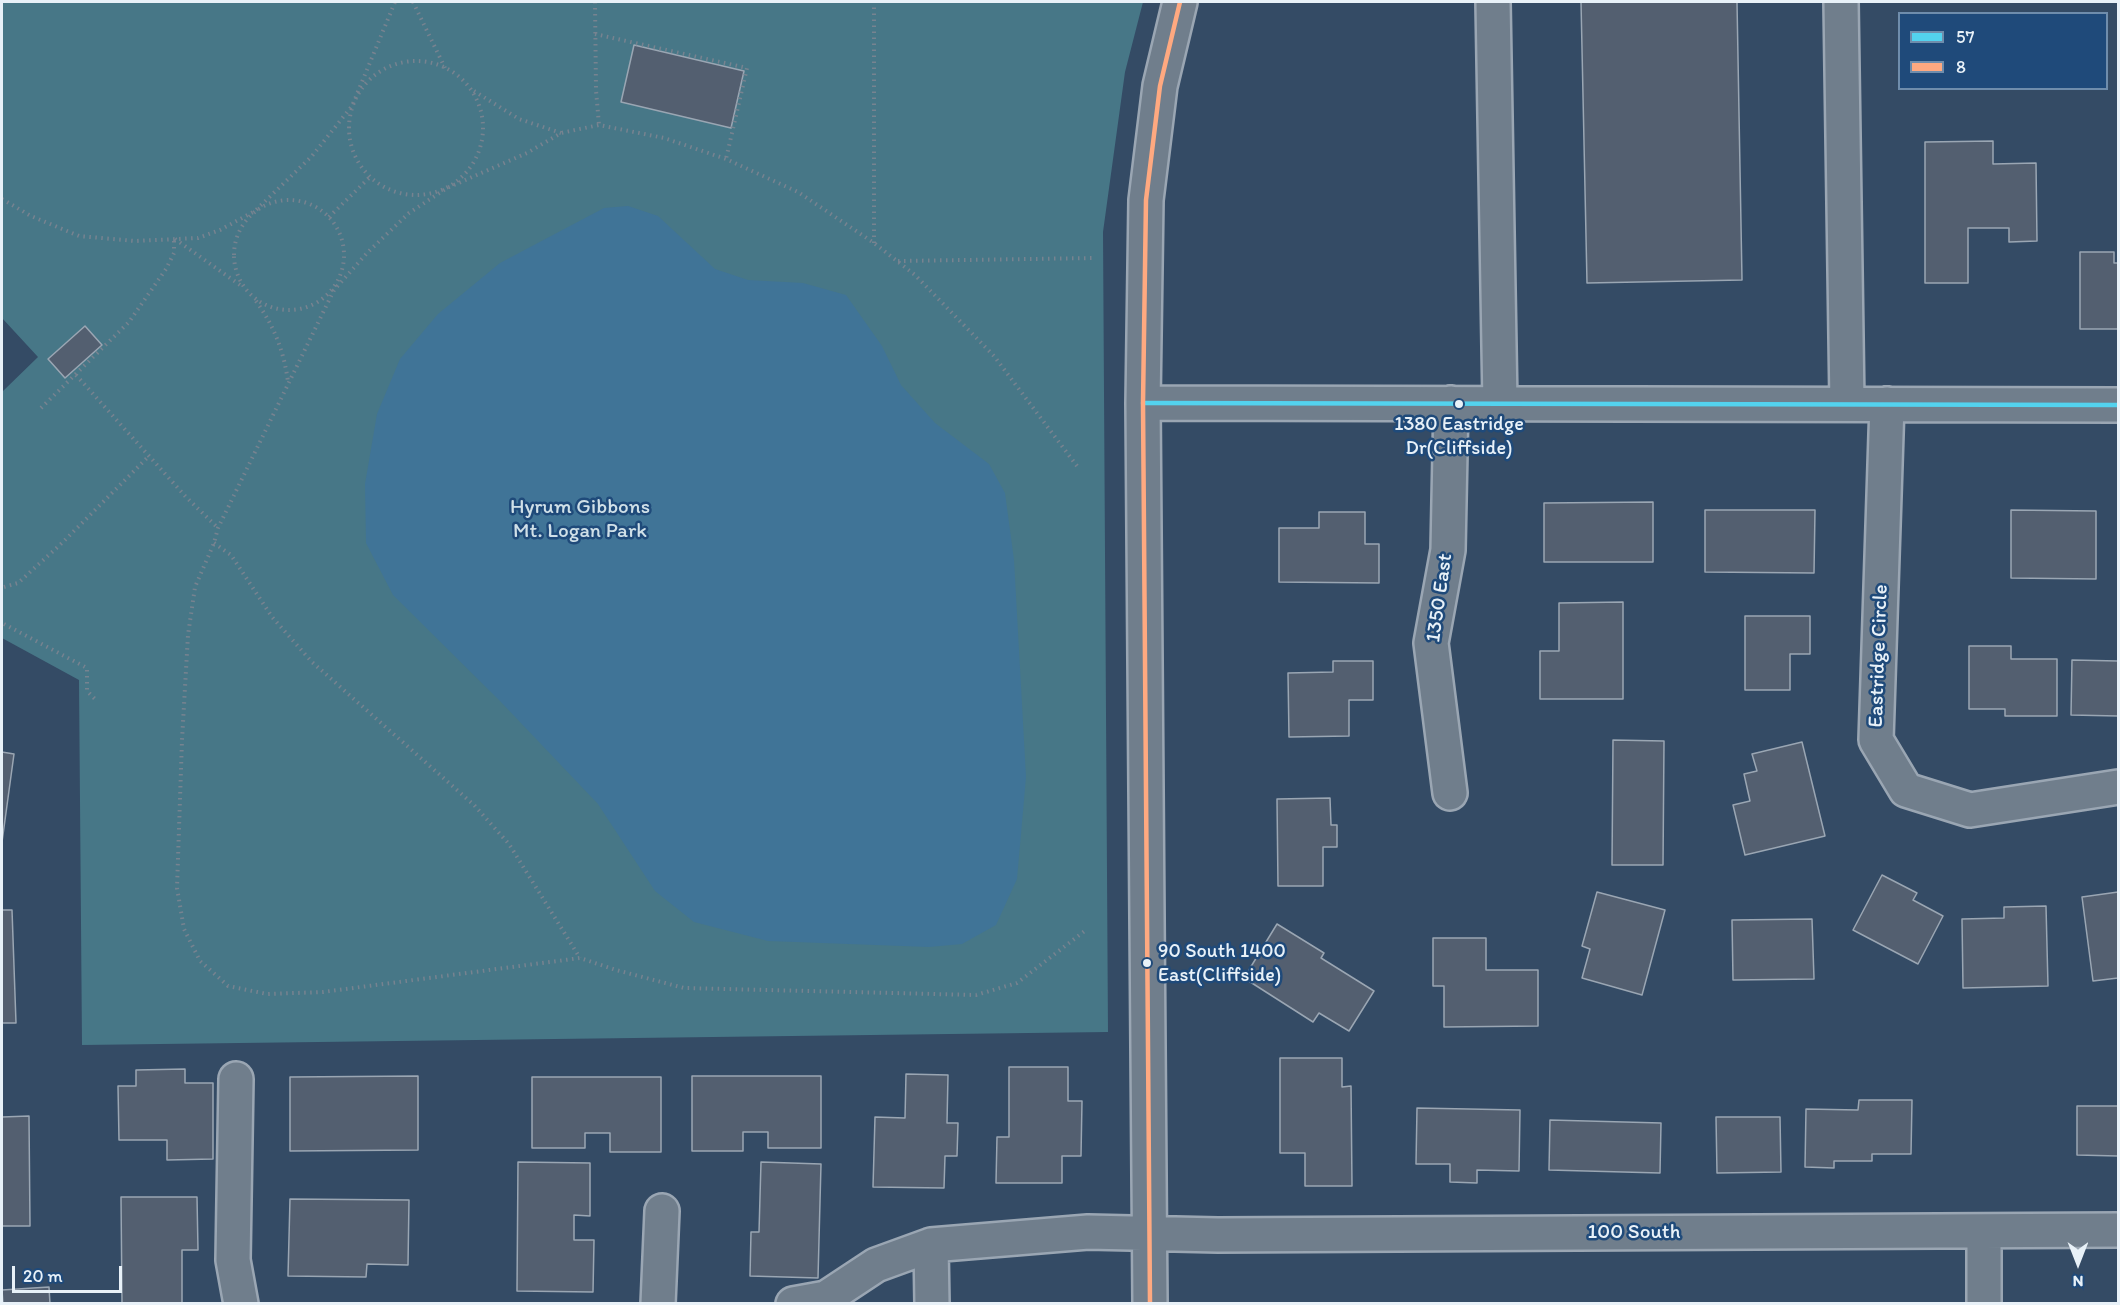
<!DOCTYPE html>
<html>
<head>
<meta charset="utf-8">
<style>
  body { margin:0 }
  #map { position:relative; width:2120px; height:1305px; overflow:hidden; background:#344b65; font-family:Itim,sans-serif }
  canvas { display:block }
  .frame { position:absolute; inset:0; border:3px solid #e8f1f8; pointer-events:none }
  .legend { position:absolute; left:1898px; top:12px; width:210px; height:78px; box-sizing:border-box; background:#1f4a7a; border:2px solid #6f8dac; margin:0; padding:8px 10px; list-style:none; font-size:18px; color:#e8f1f8 }
  .legend li { display:flex; align-items:center; gap:12px; height:30px }
  .legend b { width:30px; border:2px solid #6f8dac }
  .north { position:absolute; left:2048px; top:1233px; width:60px; height:60px; -webkit-text-stroke:4px #1f4a7a; paint-order:stroke; rotate:180deg; font-size:16px; font-weight:700; line-height:24px; text-align:center; color:#e8f1f8 }
  .north::after { content:''; display:block; margin:auto; width:21px; height:27px; background:#e8f1f8; clip-path:polygon(50% 0,100% 100%,50% 72%,0 100%) }
  .scale { position:absolute; left:12px; top:1266px; width:110px; height:27px; box-sizing:border-box; border:3px solid #e8f1f8; border-top:0; padding-left:8px; font-size:18px; line-height:21px; white-space:nowrap; color:#e8f1f8; -webkit-text-stroke:4px #1f4a7a; paint-order:stroke }
</style>
</head>
<body>
<div id="map">
<canvas width="2120" height="1305"></canvas>
<div class="frame"></div>
<ul class="legend">
<li><b style="height:8px;background:#53d2ee"></b>57</li>
<li><b style="height:8px;background:#ffa980"></b>8</li>
</ul>
<div class="north">N</div>
<div class="scale">20 m</div>
</div>
<script>
const context = document.querySelector('canvas').getContext('2d');
context.lineJoin = 'round';
function fill(path, color) {
  context.fillStyle = color;
  context.fill(path, 'evenodd');
}
function trace(path, color, width, dash) {
  context.strokeStyle = color;
  context.lineWidth = width;
  context.lineCap = dash ? 'butt' : 'round';
  context.setLineDash(dash || []);
  context.stroke(path);
}
function write(font, color, halo, rows, align = 'center') {
  context.font = font + ' Itim,sans-serif';
  context.lineWidth = 5;
  context.setLineDash([]);
  context.textBaseline = 'middle';
  context.strokeStyle = halo;
  context.fillStyle = color;
  for (const [text, x, y, turn = 0] of rows) {
    context.save();
    context.translate(x, y);
    context.rotate((+turn || 0) * Math.PI / 180);
    context.textAlign = isNaN(turn) ? turn : align;
    if (halo) context.strokeText(text, 0, 0);
    context.fillText(text, 0, 0);
    context.restore();
  }
}
const green = new Path2D(`
  M2 2H1143L1125 72 1103 232 1108 1032 82 1045 79 680 2 638V392L38 357 2 318Z`);
const water = new Path2D(`
  M628 206 658 216 715 269 748 280 803 283 846 295 882 346 901 385 935 423 989 464 1005 493 1014 560 1026 777 1017 879 996 925 962 944 929 947 768 941 694 922 655 891 598 804 500 701 393 595 366 543 365 484 377 414 400 359 438 314 500 263 604 208Z`);
const building = new Path2D(`
  M1581 2H1737L1742 280 1587 283Z
  M634 45 744 71 731 128 621 102Z
  M1993 141V164L2036 163 2037 241 2009 242V228H1968V283H1925V142Z
  M2080 252H2114V263H2118V329H2080Z
  M85 326 102 345 65 378 48 359Z
  M1653 502V562H1544V503Z
  M1705 510H1815L1814 573 1705 572Z
  M2011 510 2096 511V579L2011 578Z
  M1319 512H1365V544H1379V583L1279 582V528H1319Z
  M1623 602V699H1540V651H1559V603Z
  M1745 616H1810V654H1790V690H1745Z
  M1969 646H2011V659H2057V716H2005V709H1969Z
  M2072 660 2118 661V716L2071 715Z
  M1333 661H1373V700H1349V736L1289 737 1288 673 1333 672Z
  M1613 740 1664 741 1663 865H1612Z
  M1802 742 1825 836 1745 855 1733 805 1750 801 1744 774 1757 771 1752 754Z
  M2 752 14 754 2 842Z
  M1330 798 1331 825H1337V847H1323V886H1278L1277 799Z
  M1882 875 1917 893 1913 900 1943 916 1918 964 1853 930Z
  M1597 892 1665 910 1642 995 1582 978 1590 949 1582 946Z
  M2118 892V978L2093 981 2082 897Z
  M2046 906 2048 986 1963 988 1962 919 2004 918V907Z
  M2 910H12L16 1023H2Z
  M1812 919 1814 979 1733 980 1732 920Z
  M1277 924 1324 953 1321 958 1374 991 1349 1031 1319 1013 1313 1022 1244 978Z
  M1433 938H1486V970H1538V1026L1444 1027V986H1433Z
  M1280 1058H1342V1087L1351 1086 1352 1186H1305V1153H1280Z
  M1009 1067H1068V1101H1082L1081 1156H1062V1183H996L997 1137H1009Z
  M185 1069V1083H213V1159L167 1160V1140H119L118 1086H136V1070Z
  M906 1074 948 1075 947 1123H958L957 1156H945L944 1188 873 1187 875 1117 905 1118Z
  M418 1076V1150L290 1151V1077Z
  M692 1076H821V1148H768V1132H743V1151H692Z
  M532 1077H661V1152H610V1133H585V1148H532Z
  M1859 1100H1912L1911 1154H1872V1161H1834V1168L1805 1167 1806 1109 1858 1110Z
  M2077 1106H2118V1156L2077 1155Z
  M1417 1108 1520 1110 1519 1171 1477 1170V1183L1450 1182V1164H1416Z
  M29 1116 30 1226H2V1117Z
  M1716 1117H1780L1781 1172 1717 1173Z
  M1550 1120 1661 1123 1660 1173 1549 1170Z
  M518 1162 590 1163V1216L574 1215V1240H594L593 1292 517 1291Z
  M761 1162 821 1164 818 1278 750 1276 751 1232H759Z
  M121 1197H197L198 1250H182V1304H122Z
  M290 1199 409 1200 408 1265 367 1264 366 1277 288 1276Z
  M49 1287 50 1304H3L2 1290Z`);
const path = new Path2D(`
  M413 2 445 68
  M595 2 596 90 599 125
  M595 34 747 68 726 159
  M349 128a67 67 0 1 1 134 0a67 67 0 1 1-134 0Z
  M474 91 519 119 561 133
  M2 199 31 216 79 236 135 241 198 238 220 230 255 211 312 156 352 106 395 2
  M234 255a55 55 0 1 1 110 0a55 55 0 1 1-110 0Z
  M329 217 370 177
  M175 239 240 285
  M874 243V2
  M898 261 1095 258
  M256 301C274 326 284 351 288 382
  M76 375 186 497 218 528
  M41 408 129 322 166 269 174 253V239
  M1077 466 994 356 915 275 874 243 798 192 726 159 664 138 599 125 561 133 527 153 447 188 409 213 368 252 334 290 218 528 214 543 195 587 188 635 182 740 177 888 184 929 200 961 228 986 267 994 323 992 580 958 616 970 684 988 976 995 1017 983 1086 930
  M214 543 231 555 272 617 312 662 474 805 509 844 580 958
  M4 587 18 583 62 543 148 457
  M4 624 87 668V691L96 700`);
const minor = new Path2D(`
  M1493 2 1500 404
  M1841 2 1847 404
  M1143 403 2118 405
  M1887 404 1876 740 1906 790 1970 810 2118 787
  M1450 793 1431 643 1448 550 1451 403
  M236 1079 233 1260 241 1304
  M931 1245 932 1304
  M658 1304 662 1211
  M793 1304 826 1298 876 1265 931 1245 1088 1232 1218 1235 2118 1230
  M1150 1304 1143 403 1146 200 1160 86 1180 2
  M1984 1304V1231`);
const bus1 = new Path2D(`
  M1143 403 2118 405`);
const bus2 = new Path2D(`
  M1150 1304 1143 403 1146 200 1160 86 1180 2`);
const markers = [
  [1459,404,5,"#e8f1f8"],
  [1147,963,5,"#e8f1f8"]
];
const busNames = [
  ["1380 Eastridge",1459,425],
  ["Dr(Cliffside)",1459,449],
  ["90 South 1400",1158,952,"left"],
  ["East(Cliffside)",1158,976,"left"]
];
const parkNames = [
  ["Hyrum Gibbons",580,508],
  ["Mt. Logan Park",580,532]
];
const streetNames = [
  ["1350 East",1440,598,-82],
  ["Eastridge Circle",1879,656,-88],
  ["100 South",1634,1233]
];
fill(green, '#477787');
fill(water, '#407497');
fill(building, '#535f70');
trace(building, '#9aa6b3', 1.5);
trace(minor, '#9aa6b3', 38);
trace(path, '#778390', 4, [1.5, 4.5]);
trace(minor, '#707e8c', 33);
trace(bus1, '#53d2ee', 4.5);
trace(bus2, '#ffa980', 4.5);
for (const [x, y, r, color] of markers) {
  const dot = new Path2D();
  dot.arc(x, y, r, 0, 2 * Math.PI);
  context.fillStyle = color;
  context.fill(dot);
  trace(dot, '#1f4a7a', 2);
}
write('20px', '#e8f1f8', '#1f4a7a', busNames);
write('21px', '#d0e0e8', '#1f4a7a', parkNames);
write('21px', '#e8f1f8', '#1f4a7a', streetNames);
</script>
</body>
</html>
